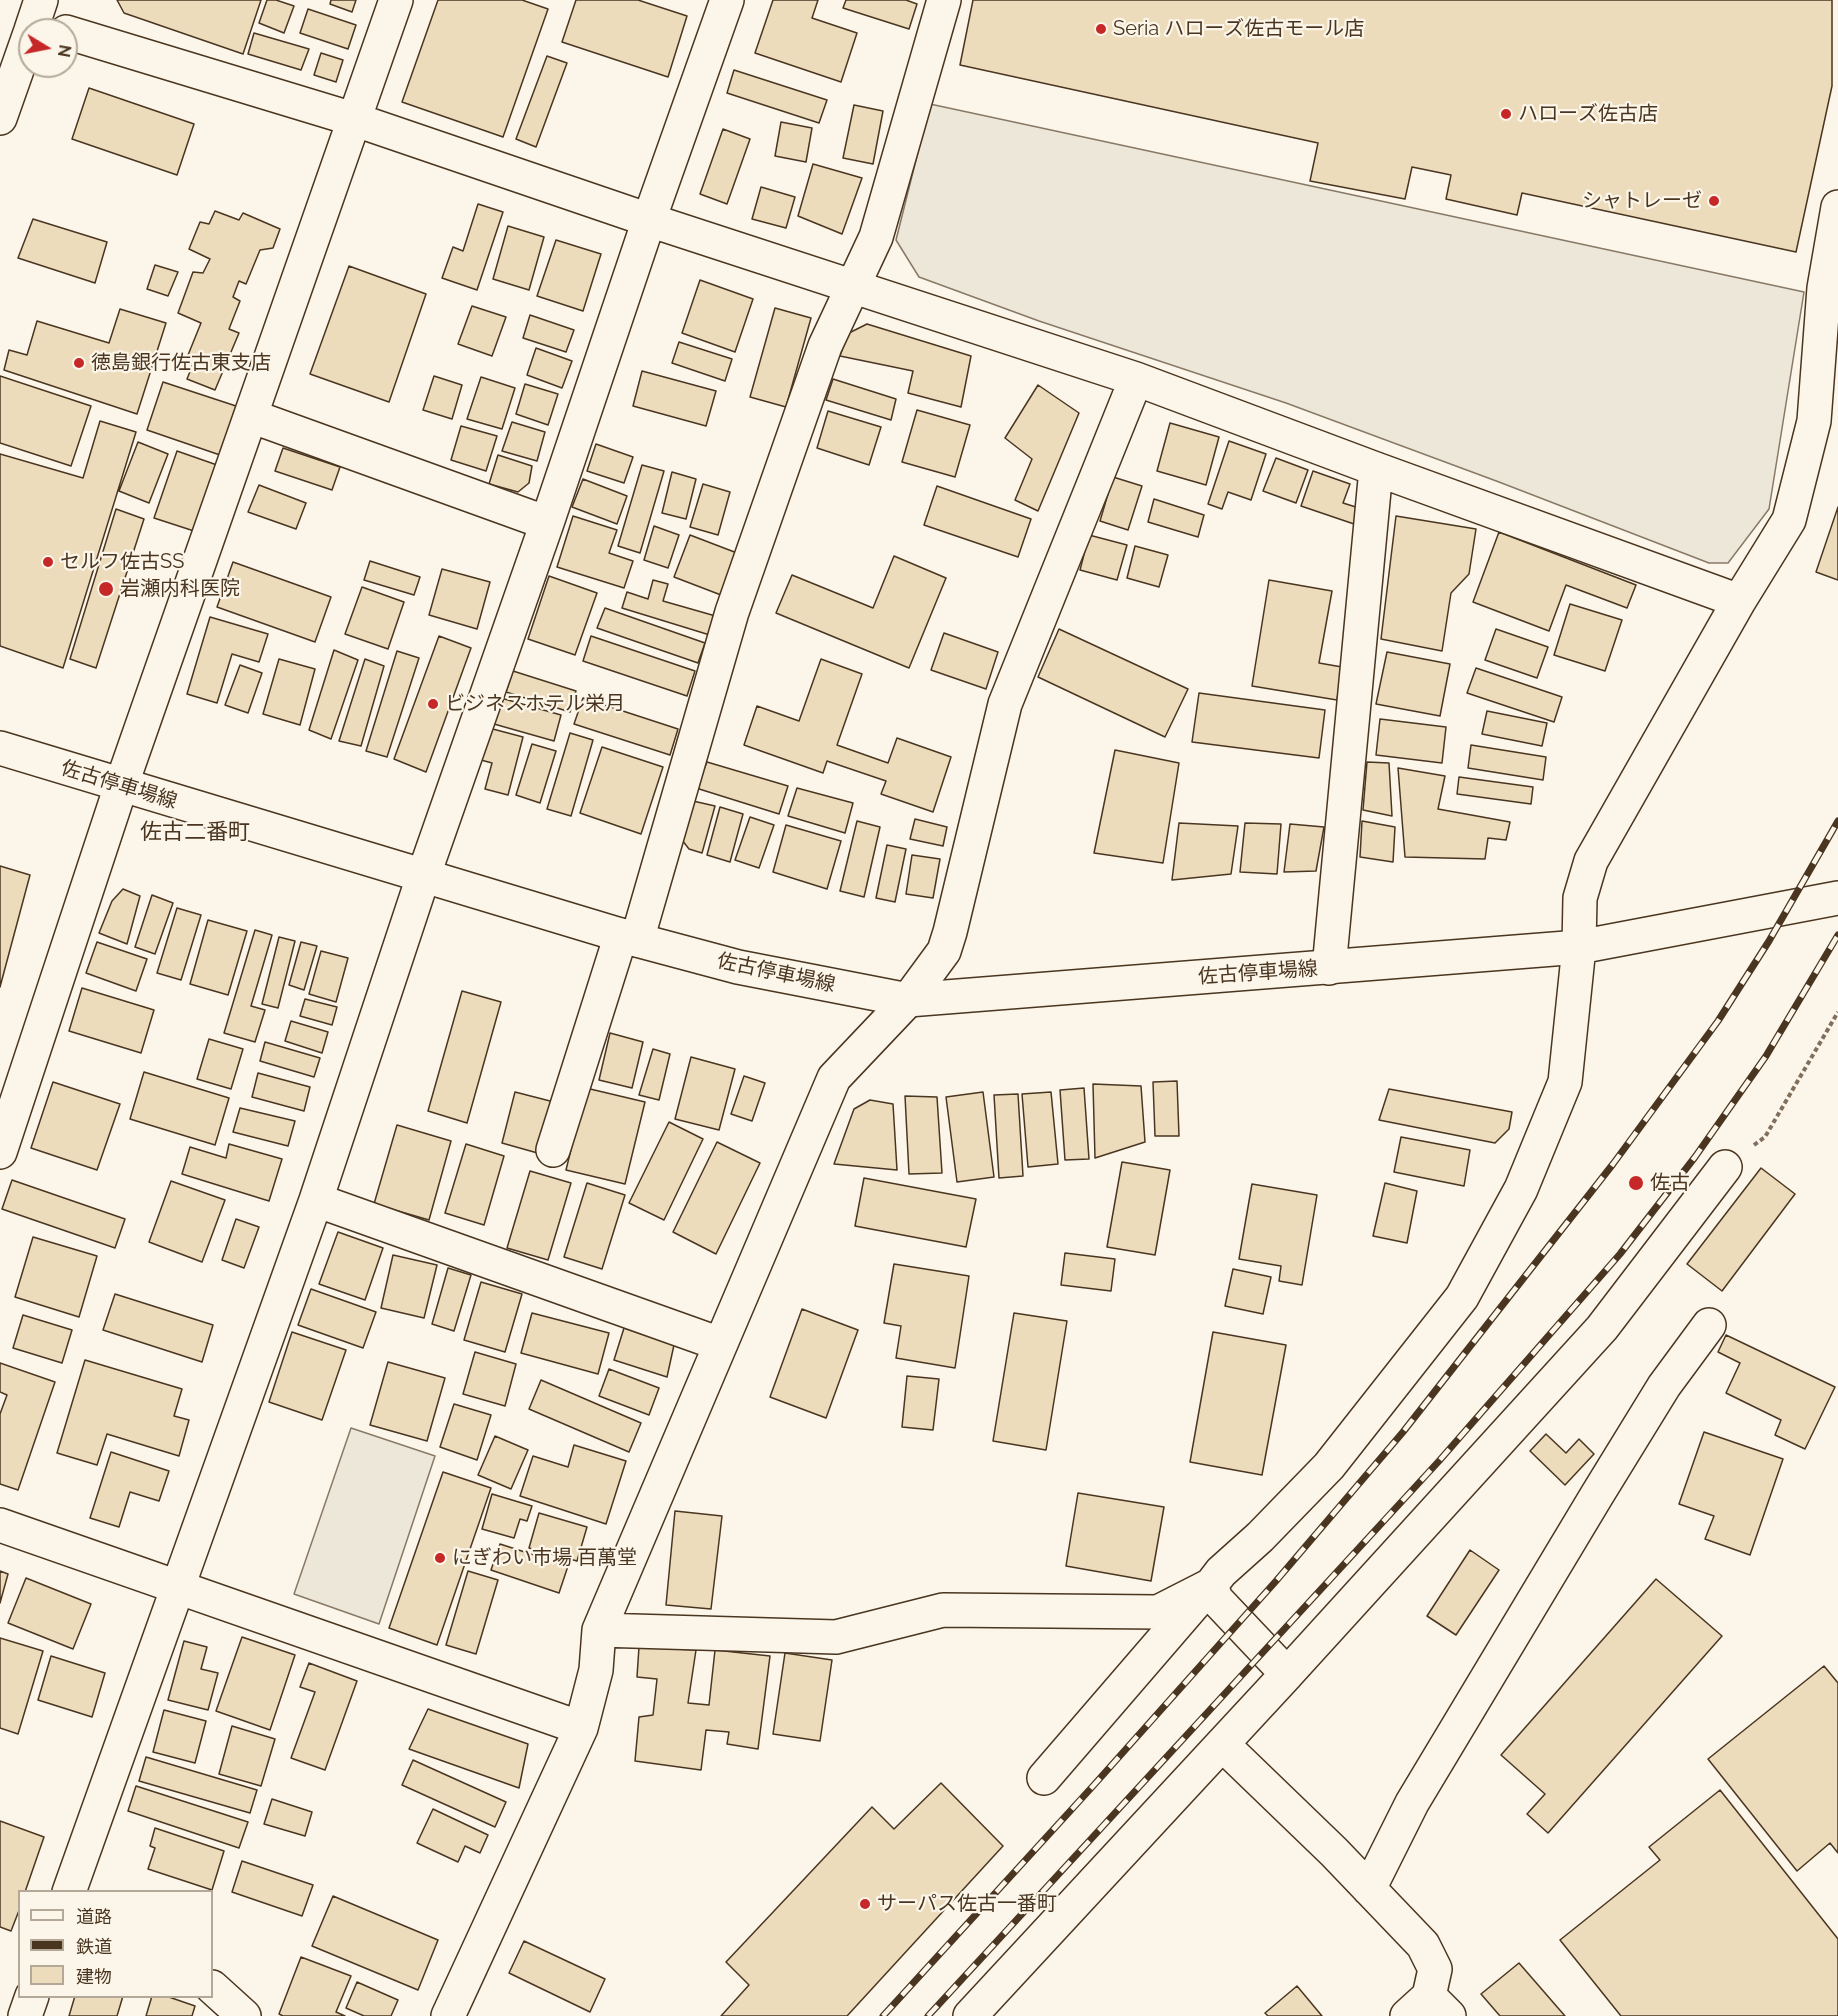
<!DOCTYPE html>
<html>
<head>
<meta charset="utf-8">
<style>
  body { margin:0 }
  #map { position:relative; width:1838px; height:2016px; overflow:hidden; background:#fbf6e9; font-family:Raleway,"Noto Sans JP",sans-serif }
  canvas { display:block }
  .legend { position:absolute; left:18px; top:1890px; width:195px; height:108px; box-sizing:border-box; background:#fbf6e9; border:2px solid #b4a999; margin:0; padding:8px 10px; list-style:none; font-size:18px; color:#4a3520 }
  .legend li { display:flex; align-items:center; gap:12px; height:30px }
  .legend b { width:30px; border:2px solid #b4a999 }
  .north { position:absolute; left:18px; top:18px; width:60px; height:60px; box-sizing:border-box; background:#fbf6e9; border:2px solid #b4a999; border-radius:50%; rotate:100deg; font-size:16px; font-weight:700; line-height:24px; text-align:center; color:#4a3520 }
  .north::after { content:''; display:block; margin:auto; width:21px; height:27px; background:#c62828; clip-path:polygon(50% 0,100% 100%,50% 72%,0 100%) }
</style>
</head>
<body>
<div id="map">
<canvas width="1838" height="2016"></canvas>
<ul class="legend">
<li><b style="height:8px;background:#fbf6e9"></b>道路</li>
<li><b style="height:8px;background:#4a3520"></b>鉄道</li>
<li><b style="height:16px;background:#ecdcbc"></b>建物</li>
</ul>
<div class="north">N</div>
</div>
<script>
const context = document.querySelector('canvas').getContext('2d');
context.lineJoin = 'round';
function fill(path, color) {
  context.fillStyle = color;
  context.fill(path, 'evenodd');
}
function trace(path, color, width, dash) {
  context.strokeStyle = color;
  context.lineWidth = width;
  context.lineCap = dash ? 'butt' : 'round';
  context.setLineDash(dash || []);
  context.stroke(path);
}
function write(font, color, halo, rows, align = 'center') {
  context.font = font + ' Raleway,"Noto Sans JP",sans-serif';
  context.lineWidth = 4.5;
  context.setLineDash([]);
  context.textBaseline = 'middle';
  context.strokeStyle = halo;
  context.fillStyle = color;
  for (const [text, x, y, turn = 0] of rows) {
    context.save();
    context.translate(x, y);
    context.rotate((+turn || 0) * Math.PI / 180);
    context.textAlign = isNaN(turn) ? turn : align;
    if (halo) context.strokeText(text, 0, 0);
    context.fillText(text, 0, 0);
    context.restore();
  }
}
const parking = new Path2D(`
  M930 104 1804 292 1769 509 1728 563H1709L1499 482 1286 403 1039 321 919 277 896 240Z
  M351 1428 435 1456 379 1624 294 1594Z`);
const building = new Path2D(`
  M117 0H261L243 54 124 13Z
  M267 0H276L294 6 284 33 259 23Z
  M331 0H356L352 12 330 4Z
  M438 0H522L548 9 503 137 402 102Z
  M576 0H638L687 16 668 77 562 42Z
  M773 0H818L812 18 857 33 841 82 755 53Z
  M846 0H906L917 4 909 29 843 8Z
  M973 0H1832V86L1796 252 1522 193 1517 215 1446 199 1451 175 1412 167 1405 199 1310 181 1318 143 960 65Z
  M308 9 356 25 348 49 300 33Z
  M254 33 309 49 301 70 248 54Z
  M321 53 343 60 336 82 314 75Z
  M547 56 567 63 536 147 516 139Z
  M734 70 827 100 819 123 727 93Z
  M89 88 194 124 177 175 72 139Z
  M854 105 883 111 873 164 843 158Z
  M781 122 812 128 806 162 775 156Z
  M723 129 750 139 727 204 700 194Z
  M813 164 862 178 842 234 798 216Z
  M761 187 795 197 786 228 752 219Z
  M478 204 503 212 477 290 442 278 453 247 463 251Z
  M215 211 239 220 243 213 280 229 273 248 260 250 246 284 239 281 233 297 240 301 229 329 239 333 215 390 187 379 193 364 186 360 201 323 178 313 193 272 203 273 210 259 189 249 200 222 209 224Z
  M33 219 107 242 95 283 18 258Z
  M508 226 544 237 529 290 493 279Z
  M556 240 601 254 583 311 537 296Z
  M155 265 178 272 168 296 147 289Z
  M349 266 426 294 389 402 310 374Z
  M700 280 753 299 735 352 682 333Z
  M472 306 506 317 492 356 458 344Z
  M775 308 811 318 786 407 750 397Z
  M120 309 166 323 137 414 4 370 9 350 27 355 37 321 109 343Z
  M530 315 574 330 566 352 523 338Z
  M867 324 971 356 961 407 908 393 913 371 840 356 847 334Z
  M679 342 732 359 725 381 672 363Z
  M536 348 572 361 562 388 527 375Z
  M642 371 716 391 706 426 633 406Z
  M0 376 91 406 71 466 0 443Z
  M434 376 462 385 452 419 423 410Z
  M481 377 515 388 502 429 467 419Z
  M833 379 896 399 891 420 826 400Z
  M163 382 236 406 220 455 147 430Z
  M525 384 558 394 548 425 516 414Z
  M1038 385 1079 413 1038 511 1015 500 1032 459 1005 438Z
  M917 410 970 425 955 477 902 462Z
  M828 411 881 427 869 465 817 448Z
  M100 421 136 432 63 668 0 646V454L83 478Z
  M512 422 545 432 537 461 502 451Z
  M1170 423 1219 437 1206 485 1157 471Z
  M461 426 497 436 486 471 451 460Z
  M1229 441 1266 454 1251 500 1228 492 1222 509 1208 504Z
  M138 442 168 454 149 503 119 491Z
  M596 444 633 457 624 483 587 471Z
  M283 448 340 467 332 490 275 471Z
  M177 451 217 465 194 531 154 518Z
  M498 455 532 466 529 483 518 492 489 484Z
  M1276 458 1308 470 1296 503 1263 491Z
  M642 465 664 471 640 553 618 546Z
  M1313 471 1350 484 1343 503 1359 508 1354 524 1301 506Z
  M672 472 696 479 686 519 662 513Z
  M1113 477 1142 486 1128 530 1100 521Z
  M583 479 627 496 617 524 572 507Z
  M703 484 730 492 718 535 690 527Z
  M259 485 306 503 296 529 248 512Z
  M937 486 1031 519 1018 557 924 525Z
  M1154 499 1204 515 1198 537 1148 522Z
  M1838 507V580L1816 572Z
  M116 509 144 519 96 668 70 659Z
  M573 516 617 530 609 553 633 561 624 588 557 567Z
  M1396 516 1476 529 1469 574 1451 593 1442 651 1381 639Z
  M654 526 679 535 668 568 644 560Z
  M1499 532 1636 585 1627 608 1566 585 1549 631 1473 602Z
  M690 535 737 553 721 595 674 577Z
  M1089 535 1127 545 1117 580 1080 570Z
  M1135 546 1168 555 1159 587 1127 578Z
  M894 556 946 578 909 668 776 613 792 575 873 608Z
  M370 561 420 577 414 595 364 580Z
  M233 562 331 597 315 642 217 607Z
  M442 569 490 582 477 629 429 615Z
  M549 576 597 593 575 655 528 639Z
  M653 580 668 584 663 601 719 617 713 636 622 608 627 592 648 599Z
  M1269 580 1332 591 1319 663 1342 667 1337 700 1252 686Z
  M362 587 404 602 388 649 345 634Z
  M1570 604 1622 620 1605 671 1554 655Z
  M605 608 705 643 698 663 597 628Z
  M210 617 268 634 259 662 232 654 217 703 187 694Z
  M1059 629 1188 689 1165 737 1038 677Z
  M1496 629 1548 647 1537 678 1485 660Z
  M944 633 998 652 986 689 931 670Z
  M439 636 471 648 426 772 394 759Z
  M591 636 695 671 687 696 583 661Z
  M334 650 358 660 331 739 309 730Z
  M397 651 419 658 387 757 366 751Z
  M1387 652 1450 664 1440 716 1376 704Z
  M279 659 315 669 300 725 263 714Z
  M365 659 384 666 361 746 339 741Z
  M821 659 862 674 837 745 888 763 897 738 951 757 933 812 881 794 886 781 827 761 823 773 744 745 757 706 799 721Z
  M240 665 262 673 248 713 225 705Z
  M1476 668 1562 697 1554 722 1467 693Z
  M513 671 576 691 570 712 506 692Z
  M1199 693 1325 710 1319 758 1192 742Z
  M501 698 561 715 554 741 494 724Z
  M583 698 678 729 670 755 574 724Z
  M1487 711 1547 723 1542 746 1482 734Z
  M1380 719 1446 727 1442 763 1376 755Z
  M489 728 523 737 508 795 485 789 492 763 481 760Z
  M570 733 593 740 571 816 547 809Z
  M532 744 556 751 540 803 516 795Z
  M1471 745 1546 757 1543 780 1468 768Z
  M602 747 663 767 641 834 580 813Z
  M1115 750 1179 763 1163 863 1094 853Z
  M707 762 788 786 779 814 696 788Z
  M1367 762 1389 763 1392 816 1363 810Z
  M1398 768 1445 776 1438 809 1510 822 1506 840 1488 838 1485 859 1405 857Z
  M1459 777 1533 787 1531 804 1457 794Z
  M797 788 853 803 845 833 788 816Z
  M693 801 715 806 702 853 689 849 682 840Z
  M720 807 743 814 730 862 707 855Z
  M750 817 774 825 759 868 735 860Z
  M915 819 947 827 943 846 910 839Z
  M857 821 880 827 864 897 840 891Z
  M1362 821 1395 827 1393 862 1360 857Z
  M1179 823 1238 826 1231 874 1172 880Z
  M1245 823 1281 824 1277 874 1240 872Z
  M1290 824 1324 827 1316 871 1284 872Z
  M786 825 841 841 827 889 773 872Z
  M887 845 906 849 895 902 876 898Z
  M912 855 940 859 933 898 906 894Z
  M0 866 30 875 0 987Z
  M123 889 140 896 127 944 99 933 112 901Z
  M152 895 173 903 155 954 135 947Z
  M177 908 201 915 181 980 157 973Z
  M208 920 247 931 228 995 190 984Z
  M255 930 272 935 251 1006 265 1010 255 1042 224 1033Z
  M279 937 295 941 278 1008 262 1004Z
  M97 942 147 959 136 991 86 973Z
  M301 942 317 946 304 990 289 985Z
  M321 951 348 958 336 1002 309 994Z
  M82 988 154 1010 141 1053 69 1031Z
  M462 991 501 1002 467 1123 428 1111Z
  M305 999 337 1007 332 1025 300 1016Z
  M291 1021 328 1032 322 1053 285 1041Z
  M610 1033 643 1042 632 1088 599 1080Z
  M209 1039 243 1049 231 1089 197 1079Z
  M265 1042 320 1058 314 1077 260 1061Z
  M653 1049 670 1054 659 1100 639 1095Z
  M691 1057 735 1069 719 1130 675 1119Z
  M144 1072 229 1098 215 1145 130 1119Z
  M258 1073 310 1087 304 1111 252 1097Z
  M744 1076 765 1083 752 1121 731 1114Z
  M1177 1081 1179 1136H1155L1153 1082Z
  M53 1082 120 1104 97 1170 31 1148Z
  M1093 1084 1141 1086 1145 1142 1095 1158Z
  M586 1088 645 1102 625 1184 566 1170Z
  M1084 1088 1089 1159 1065 1160 1060 1090Z
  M1389 1089 1512 1112 1509 1129 1495 1143 1379 1120Z
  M515 1092 554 1102 541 1154 502 1143Z
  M983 1092 994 1177 957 1182 946 1097Z
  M1051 1092 1058 1164 1028 1167 1022 1094Z
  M1018 1094 1023 1176 999 1178 994 1095Z
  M905 1096 937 1097 942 1173 909 1174Z
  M870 1100 893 1104 897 1170 834 1164 854 1109Z
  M240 1108 295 1121 288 1146 233 1132Z
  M669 1122 703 1139 664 1220 629 1203Z
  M397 1125 451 1141 429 1220 374 1204Z
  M1401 1137 1470 1150 1464 1186 1394 1172Z
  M717 1142 760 1163 716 1254 673 1232Z
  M229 1144 282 1159 269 1201 182 1174 190 1147 226 1158Z
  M466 1144 504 1156 484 1225 445 1213Z
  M1122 1162 1170 1170 1155 1255 1107 1247Z
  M1761 1168 1795 1194 1722 1291 1687 1264Z
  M530 1171 571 1183 548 1260 507 1248Z
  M864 1178 976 1199 966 1247 855 1226Z
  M12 1180 125 1219 115 1248 2 1209Z
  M171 1181 225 1200 202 1262 149 1242Z
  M587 1183 625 1195 602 1269 564 1257Z
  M1385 1183 1417 1191 1407 1243 1373 1236Z
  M1252 1184 1317 1195 1302 1285 1279 1281 1281 1266 1239 1259Z
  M236 1219 259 1227 244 1268 222 1260Z
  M338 1232 383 1248 365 1300 319 1284Z
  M33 1237 97 1256 79 1317 15 1297Z
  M1065 1253 1115 1259 1111 1291 1061 1285Z
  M393 1255 437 1265 424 1318 381 1308Z
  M894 1264 969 1276 955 1368 896 1358 901 1326 884 1323Z
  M448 1268 471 1275 454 1331 432 1324Z
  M1233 1269 1271 1277 1263 1314 1225 1306Z
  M481 1282 522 1294 505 1352 464 1340Z
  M311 1289 376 1312 363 1348 298 1325Z
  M115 1294 213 1325 202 1362 103 1330Z
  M802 1309 858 1330 826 1418 770 1397Z
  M532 1313 609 1333 598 1374 521 1353Z
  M1014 1313 1067 1321 1046 1450 993 1441Z
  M23 1315 72 1330 62 1363 13 1348Z
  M624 1328 674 1345 667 1377 614 1360Z
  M292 1332 346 1350 322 1420 269 1402Z
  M1213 1332 1286 1345 1262 1475 1190 1462Z
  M1726 1335 1835 1387 1805 1449 1775 1435 1781 1420 1726 1393 1740 1363 1718 1352Z
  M475 1352 516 1364 505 1406 463 1394Z
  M85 1360 182 1389 174 1416 189 1420 179 1456 107 1434 97 1465 57 1453Z
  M388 1362 445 1378 427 1441 370 1425Z
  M0 1363 55 1382 18 1490 0 1484V1414L7 1395 0 1392Z
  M609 1369 659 1388 649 1415 599 1396Z
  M907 1376 939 1379 933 1430 902 1427Z
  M541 1380 641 1423 629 1452 529 1409Z
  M454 1404 491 1415 477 1460 440 1447Z
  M1704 1432 1783 1459 1750 1555 1705 1539 1714 1516 1679 1504Z
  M1546 1434 1566 1453 1579 1439 1594 1454 1565 1485 1530 1451Z
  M495 1436 528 1450 511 1489 478 1475Z
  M574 1445 626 1461 606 1524 520 1496 533 1456 568 1467Z
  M111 1452 169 1471 159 1501 130 1492 119 1527 90 1518Z
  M443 1472 491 1488 437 1645 389 1628Z
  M1078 1493 1164 1507 1151 1581 1066 1566Z
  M492 1494 532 1506 527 1521 520 1519 514 1538 482 1529Z
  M675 1511 722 1516 711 1609 666 1605Z
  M539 1513 587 1527 577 1561 529 1548Z
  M500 1544 568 1566 559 1593 491 1570Z
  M1470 1550 1499 1570 1456 1635 1427 1616Z
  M0 1571 8 1574 0 1603Z
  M468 1571 498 1580 476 1654 446 1645Z
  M26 1578 91 1604 73 1649 8 1623Z
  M1656 1579 1722 1636 1548 1833 1527 1814 1545 1794 1501 1755Z
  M242 1637 295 1655 270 1730 216 1711Z
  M0 1638 43 1651 18 1734 0 1728Z
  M184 1641 207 1647 201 1669 218 1673 208 1710 168 1700Z
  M639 1647 696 1650 688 1703 709 1705 715 1650 770 1656 758 1749 727 1744 729 1732 706 1730 701 1770 635 1761 639 1717 653 1715 657 1679 637 1677Z
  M785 1653 832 1660 820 1741 773 1734Z
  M51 1656 105 1673 92 1717 38 1700Z
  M309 1663 357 1681 325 1770 291 1758 315 1692 300 1687Z
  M1824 1666 1838 1683V1853L1830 1843 1797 1871 1708 1759Z
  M428 1709 528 1744 519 1788 409 1749Z
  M164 1710 206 1721 195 1763 153 1752Z
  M232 1726 275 1739 261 1786 219 1774Z
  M146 1757 257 1790 250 1813 139 1781Z
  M413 1760 506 1802 495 1827 402 1785Z
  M941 1783 1003 1846 847 2016H721L749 1985 726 1962 872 1807 894 1829Z
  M136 1786 248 1822 239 1848 128 1811Z
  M1720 1790 1838 1939V2016H1621L1560 1940 1660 1860 1649 1847Z
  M272 1799 312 1812 305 1836 264 1824Z
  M433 1809 488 1835 480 1853 465 1846 458 1862 417 1843Z
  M0 1821 44 1837 25 1892H20V1908L11 1931 0 1927Z
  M155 1828 224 1851 212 1890 148 1869 155 1848 150 1846Z
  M242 1861 313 1885 302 1916 232 1892Z
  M333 1896 438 1940 418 1990 312 1946Z
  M524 1941 605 1979 590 2012 509 1973Z
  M301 1957 351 1976 336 2012 345 2016H283L279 2014Z
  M1519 1963 1565 2016H1500L1481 1994Z
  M357 1982 398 2000 391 2016H364L346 2008Z
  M1297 1986 1322 2016H1268L1265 2013Z
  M75 1996H123L117 2016H69Z
  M152 1996H166L195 2006 192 2016H146Z`);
const path = new Path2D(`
  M1754 1145 1765 1137 1838 1012`);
const minor = new Path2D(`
  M66 32 353 119 649 220 1136 379
  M251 416 547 523
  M637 940 732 612 825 346 876 237 944 0
  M1579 947 1838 898
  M1329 968 1376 469
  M553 1150 621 935
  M0 1152 121 786 396 0
  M316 1200 720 1344
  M0 1525 581 1728
  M599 1630 836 1637 943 1610 1158 1612 1211 1585
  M1287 1674 1602 1328 1725 1167
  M1222 1744 1334 1852 1423 1945 1435 1969 1429 1996 1407 2016
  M1044 1778 1200 1597
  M1369 1889 1412 1803 1597 1495 1664 1386 1709 1325
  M69 1892 316 1200 423 877 547 523 649 220 727 0
  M212 1987 244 2016
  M1429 1996 1449 2016
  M25 2016 32 1996
  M448 2016 581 1728 596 1670 599 1630 834 1078 908 1000 944 951 950 932 1005 704 1136 379 1376 469 1739 601
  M970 2016 1287 1674 1216 1599 1211 1585 1221 1572 1260 1537 1329 1466 1462 1297 1521 1189 1565 1082 1579 947 1580 898 1591 861 1739 601 1789 520 1814 421 1824 288 1838 207`);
const major = new Path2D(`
  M0 748 637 940 738 967 908 1000 1579 947`);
const highway = new Path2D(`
  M31 30 41 0
  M0 118 30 33`);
const rail = new Path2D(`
  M883 2016 1093 1786 1276 1581 1403 1432 1613 1164 1718 1021 1769 941 1838 821
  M928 2016 1439 1461 1620 1254 1695 1157 1766 1056 1838 935`);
const markers = [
  [1101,29,6,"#c62828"],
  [1506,114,6,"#c62828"],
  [1714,201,6,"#c62828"],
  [79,363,6,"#c62828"],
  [48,562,6,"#c62828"],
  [106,589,8,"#c62828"],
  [433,704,6,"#c62828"],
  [1636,1183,8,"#c62828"],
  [440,1558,6,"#c62828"],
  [865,1904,6,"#c62828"]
];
const poiNames = [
  ["Seria ハローズ佐古モール店",1113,29],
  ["ハローズ佐古店",1518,114],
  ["シャトレーゼ",1702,201,"right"],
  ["徳島銀行佐古東支店",91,363],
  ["セルフ佐古SS",60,562],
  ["岩瀬内科医院",120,589],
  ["ビジネスホテル栄月",445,704],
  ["佐古",1650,1183],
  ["にぎわい市場 百萬堂",452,1558],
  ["サーパス佐古一番町",877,1904]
];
const streetNames = [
  ["佐古停車場線",119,785,17],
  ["佐古停車場線",776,973,12],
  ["佐古停車場線",1258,973,-4]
];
const quarterNames = [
  ["佐古二番町",195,832]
];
fill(parking, '#ede7d9');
trace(parking, '#887966', 1.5);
fill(building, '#ecdcbc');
trace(building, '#4a3520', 1.5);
trace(minor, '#4a3520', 36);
trace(major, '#4a3520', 36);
trace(highway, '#4a3520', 36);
trace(path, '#7f6f5c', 4, [4.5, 3]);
trace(minor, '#fbf6e9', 33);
trace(major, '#fbf6e9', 33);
trace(highway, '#fbf6e9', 33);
trace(rail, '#4a3520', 7);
trace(rail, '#fbf6e9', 4.5, [14]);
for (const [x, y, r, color] of markers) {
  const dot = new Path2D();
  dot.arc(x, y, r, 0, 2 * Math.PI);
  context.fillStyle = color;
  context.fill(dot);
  trace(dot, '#fbf6e9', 2);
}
write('20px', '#4a3520', '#fbf6e9', poiNames, 'left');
write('20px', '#4a3520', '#fbf6e9', streetNames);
write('22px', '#4a3520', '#fbf6e9', quarterNames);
</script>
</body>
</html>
